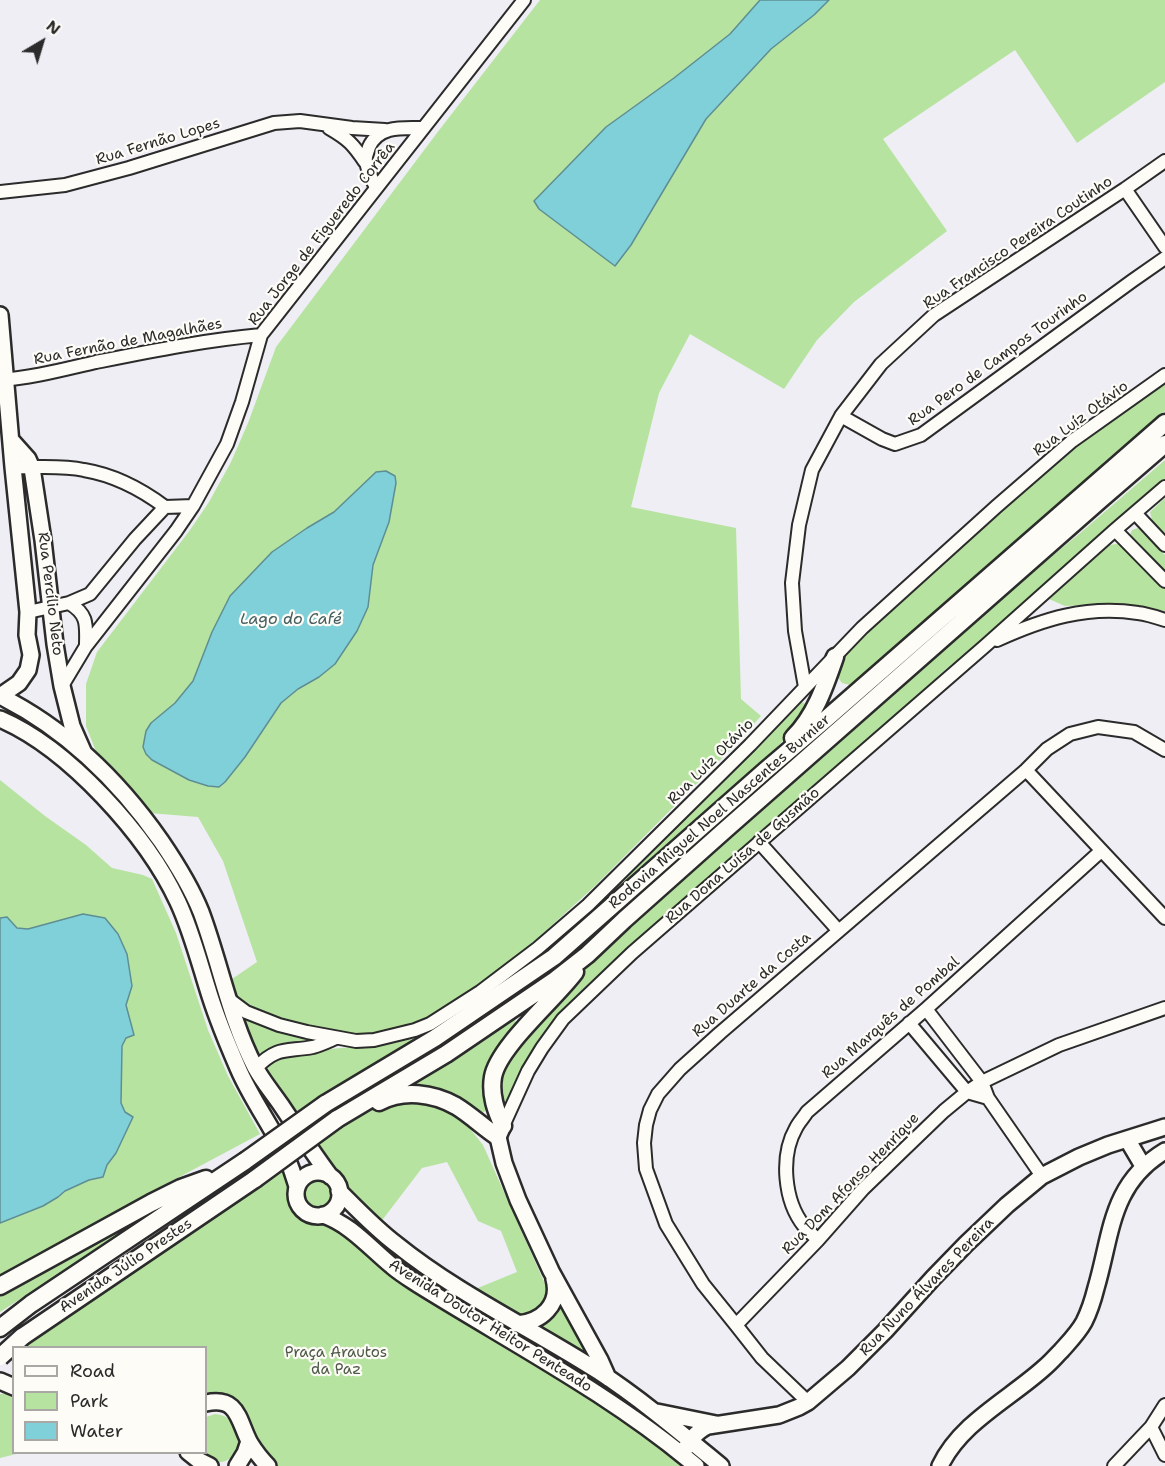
<!DOCTYPE html>
<html>
<head>
<meta charset="utf-8">
<style>
  body { margin:0 }
  #map { position:relative; width:1165px; height:1466px; overflow:hidden; background:#eeeef4; font-family:"Shantell Sans",sans-serif }
  canvas { display:block }
  .legend { position:absolute; left:12px; top:1346px; width:195px; height:108px; box-sizing:border-box; background:#fdfcf7; border:2px solid #a9a8a5; margin:0; padding:8px 10px; list-style:none; font-size:18px; color:#2b2b2b }
  .legend li { display:flex; align-items:center; gap:12px; height:30px }
  .legend b { width:30px; border:2px solid #a9a8a5 }
  .north { position:absolute; left:12px; top:12px; width:60px; height:60px; -webkit-text-stroke:4px #fdfcf7; paint-order:stroke; rotate:38deg; font-size:16px; font-weight:700; line-height:24px; text-align:center; color:#2b2b2b }
  .north::after { content:''; display:block; margin:auto; width:21px; height:27px; background:#2b2b2b; clip-path:polygon(50% 0,100% 100%,50% 72%,0 100%) }
</style>
</head>
<body>
<div id="map">
<canvas width="1165" height="1466"></canvas>
<ul class="legend">
<li><b style="height:8px;background:#fdfcf7"></b>Road</li>
<li><b style="height:16px;background:#b7e3a0"></b>Park</li>
<li><b style="height:16px;background:#80d0d9"></b>Water</li>
</ul>
<div class="north">N</div>
</div>
<script>
const context = document.querySelector('canvas').getContext('2d');
context.lineJoin = 'round';
function fill(path, color) {
  context.fillStyle = color;
  context.fill(path, 'evenodd');
}
function trace(path, color, width, dash) {
  context.strokeStyle = color;
  context.lineWidth = width;
  context.lineCap = dash ? 'butt' : 'round';
  context.setLineDash(dash || []);
  context.stroke(path);
}
function write(font, color, halo, rows, align = 'center') {
  context.font = font + ' "Shantell Sans",sans-serif';
  context.lineWidth = 4.5;
  context.setLineDash([]);
  context.textBaseline = 'middle';
  context.strokeStyle = halo;
  context.fillStyle = color;
  for (const [text, x, y, turn = 0] of rows) {
    context.save();
    context.translate(x, y);
    context.rotate((+turn || 0) * Math.PI / 180);
    context.textAlign = isNaN(turn) ? turn : align;
    if (halo) context.strokeText(text, 0, 0);
    context.fillText(text, 0, 0);
    context.restore();
  }
}
const green = new Path2D(`
  M540 0H1165V82L1077 143 1015 50 883 139 947 231 854 302 817 340 784 389 690 334 659 393 631 507 736 528 741 699 761 716 734 746 595 886 538 938 471 991 431 1017 400 1030 374 1035 336 1033 289 1024 259 1014 235 998 229 981 257 962 223 861 198 817 149 813 97 754 86 726V684L97 652 190 530 209 502 231 462 248 423 276 347 440 129Z
  M1165 381V411L1104 462 1100 471 932 620 920 623 864 675 850 685 842 683 836 675 840 659 874 623 1072 449 1123 410Z
  M1165 429V437L564 966 472 1030 196 1207 193 1205 341 1101 474 1021Z
  M1165 460V480L1024 606 946 669 902 710 604 970 557 1018 510 1106H503L499 1097 498 1076 512 1050 568 987 590 959 1003 596 1079 534Z
  M1165 498V540L1154 528 1150 512Z
  M1138 528 1165 555V575L1129 537 1132 530Z
  M1123 543 1165 587V611L1108 604 1065 606 1049 599 1110 545Z
  M802 702 812 708C790 736 764 759 741 786L557 946 555 945Z
  M0 780 45 816 86 845 112 868 143 875 152 879 176 933 208 1030 228 1076 260 1134 155 1190 45 1252 0 1275Z
  M242 1015 265 1027 288 1032 308 1040C287 1043 274 1046 256 1056Z
  M514 1019 517 1024C503 1040 487 1061 486 1084 485 1091 487 1100 487 1108L483 1113 417 1089 416 1081Z
  M402 1036 416 1041 328 1090 293 1114 267 1070 272 1063 290 1055 318 1050 376 1045Z
  M392 1102 427 1103 451 1113 467 1125 483 1145 550 1295C548 1299 546 1304 543 1308 525 1329 490 1300 473 1290L517 1272 501 1231 478 1221 447 1162 422 1168 380 1223 349 1195 336 1179 315 1143 339 1125Z
  M286 1167 290 1185 289 1197 292 1206 299 1215 323 1221 336 1227 411 1287 625 1419 686 1466H276L268 1461 250 1429 206 1398V1348H24L33 1339Z
  M299 1193a19 19 0 1 1 38 0a19 19 0 1 1-38 0Z
  M120 1228 124 1232 0 1312V1292Z
  M559 1301 575 1324 595 1367 533 1327Z
  M0 1394H6L13 1398 14 1452 20 1453 0 1458Z
  M215 1414C254 1419 243 1466 215 1462 209 1461 203 1456 198 1453L206 1452V1417Z`);
const water = new Path2D(`
  M760 0H829L814 15 771 49 706 119 631 245 615 266 539 209 534 201 606 127 674 78 730 34Z
  M386 471 395 476 396 483 389 522 373 565 368 607 357 631 335 664 319 677 298 689 281 703 245 757 225 782 219 787 208 786 189 780 152 760 146 754 143 747 146 731 151 723 175 703 193 681 212 632 230 596 272 552 307 528 334 512 376 472Z
  M83 914 105 918 118 934 127 954 132 986 126 1005 134 1035 126 1038 122 1046 121 1103 125 1112 133 1117 116 1153 107 1165 103 1177 89 1180 65 1191 58 1197 43 1206 0 1223V918L7 917 17 928 28 929Z`);
const minor = new Path2D(`
  M329 128C348 139 353 144 365 162
  M376 188C373 181 366 168 366 161 365 157 368 151 369 147 379 125 403 128 423 128
  M1125 189 1165 247
  M0 192 65 185 129 168 274 123 300 121 352 128 385 130
  M0 380C32 378 65 369 96 362 151 351 205 340 261 335
  M841 416 882 439 895 444 921 435 1132 281 1165 258
  M13 467C36 468 61 465 84 470 114 475 141 489 165 507L193 506
  M1135 513 1165 545
  M1115 530 1165 581
  M69 603C89 615 86 626 86 646
  M28 612 69 603 90 594 135 539 165 507
  M997 640C1043 619 1087 605 1138 613 1147 614 1156 617 1165 620
  M62 686 86 646 176 531 193 506 227 444 242 402 261 335 524 0
  M805 687 795 631 792 583 799 525 812 470 841 416 881 364 934 315 1125 189 1165 161
  M1026 770 1165 918
  M759 842 838 930
  M230 1000 246 1012 279 1025 307 1032 356 1041 374 1040 415 1030 430 1024 480 992 538 948 588 905 750 745 862 628 997 506 1072 441 1165 375
  M926 1009 982 1082 988 1098 1042 1176
  M909 1023 967 1092 988 1098
  M256 1068C277 1046 286 1052 313 1047 321 1045 329 1041 336 1038
  M503 1126 528 1071 542 1048 563 1019 632 953 985 646 1115 530 1165 487
  M818 1240C813 1235 808 1231 804 1226 784 1201 780 1156 796 1128 799 1122 804 1117 807 1112L926 1009 1101 851
  M736 1325 818 1240 863 1189 944 1111 967 1092 982 1082 1059 1045 1165 1008
  M808 1402 762 1358 736 1325 703 1284 666 1224 646 1169 644 1143 646 1125 650 1110 658 1094 680 1069 720 1033 1026 770 1047 749 1070 734 1098 727 1134 732 1165 750
  M1151 1427 1165 1455
  M1114 1466 1151 1427 1165 1405`);
const major = new Path2D(`
  M0 315 13 467 28 612 27 635 31 655 28 670 19 683 0 696
  M11 440 28 459 32 468 43 540 55 644 62 686 72 726 83 751
  M0 696C66 729 119 781 161 841 176 863 191 887 201 912 220 963 230 1019 255 1067 262 1080 272 1092 281 1105 297 1129 313 1153 330 1176
  M0 719C68 748 147 835 178 902 192 932 200 965 210 996 218 1021 228 1045 238 1068 252 1101 274 1129 288 1161 292 1169 294 1178 297 1186
  M502 1128 498 1137 504 1163 518 1200 551 1271 600 1360 608 1378
  M1127 1139 1143 1166
  M296 1194a22 22 0 1 1 44 0a22 22 0 1 1-44 0Z
  M339 1191C357 1209 376 1229 396 1244 458 1294 531 1328 598 1371 641 1399 681 1433 721 1466
  M323 1215C350 1224 370 1248 392 1266 400 1273 410 1279 419 1285 512 1343 612 1395 696 1466
  M517 1324C541 1322 561 1305 554 1279
  M0 1381 14 1387
  M206 1403C239 1396 238 1421 250 1443 255 1451 261 1459 268 1466
  M657 1412 716 1424
  M188 1452 198 1460 210 1466
  M682 1454C689 1442 695 1432 708 1426L779 1415 799 1407 808 1402 848 1368 885 1331 933 1278 966 1244 1007 1205 1042 1176 1079 1157 1108 1145 1165 1127
  M237 1466 245 1453 249 1441
  M940 1466C961 1422 1010 1399 1045 1367 1051 1362 1056 1356 1061 1351 1069 1342 1078 1333 1084 1322 1089 1312 1093 1300 1096 1288 1112 1234 1110 1184 1165 1151`);
const highway = new Path2D(`
  M793 738C815 716 825 686 835 657
  M379 1102C403 1089 433 1093 456 1106 471 1115 484 1128 498 1137
  M325 1104 435 1038 554 957 766 770 826 719 1165 423
  M337 1119 446 1054 555 980 587 955 624 920 725 830 1100 500 1165 444
  M503 1126C496 1111 490 1095 493 1077 498 1047 555 999 575 972
  M0 1286 151 1203 181 1188 206 1179
  M0 1328 31 1304 245 1161
  M22 1337 255 1179`);
const highwayBridge = new Path2D(`
  M245 1161 325 1104
  M255 1179 337 1119
  M0 1357 22 1337`);
const streetNames = [
  ["Rua Fernão Lopes",158,142,-17],
  ["Rua Jorge de Figueredo Corrêa",322,234,-52],
  ["Rua Francisco Pereira Coutinho",1018,243,-34],
  ["Rua Fernão de Magalhães",128,342,-11],
  ["Rua Pero de Campos Tourinho",998,359,-36],
  ["Rua Luíz Otávio",1081,419,-37],
  ["Rua Percílio Neto",50,594,83],
  ["Rua Luíz Otávio",711,762,-45],
  ["Rodovia Miguel Noel Nascentes Burnier",720,812,-41],
  ["Rua Dona Luísa de Gusmão",743,856,-41],
  ["Rua Duarte da Costa",752,985,-41],
  ["Rua Marquês de Pombal",891,1018,-41],
  ["Rua Dom Afonso Henrique",851,1184,-46],
  ["Avenida Júlio Prestes",126,1266,-34],
  ["Rua Nuno Álvares Pereira",927,1287,-46],
  ["Avenida Doutor Heitor Penteado",490,1326,32]
];
const parkNames = [
  ["Praça Arautos",336,1353],
  ["da Paz",336,1370]
];
const waterNames = [
  ["Lago do Café",291,620]
];
fill(green, '#b7e3a0');
fill(water, '#80d0d9');
trace(water, '#5e8e93', 1.5);
trace(minor, '#2b2b2b', 16);
trace(major, '#2b2b2b', 20);
trace(highway, '#2b2b2b', 21);
trace(minor, '#fdfcf7', 12);
trace(major, '#fdfcf7', 15);
trace(highway, '#fdfcf7', 16);
trace(highwayBridge, '#2b2b2b', 21, []);
trace(highwayBridge, '#fdfcf7', 16);
write('15px', '#2b2b2b', '#fdfcf7', streetNames);
write('15px', '#4e5948', '#fdfcf7', parkNames);
write('italic 16px', '#445d5f', '#fdfcf7', waterNames);
</script>
</body>
</html>
